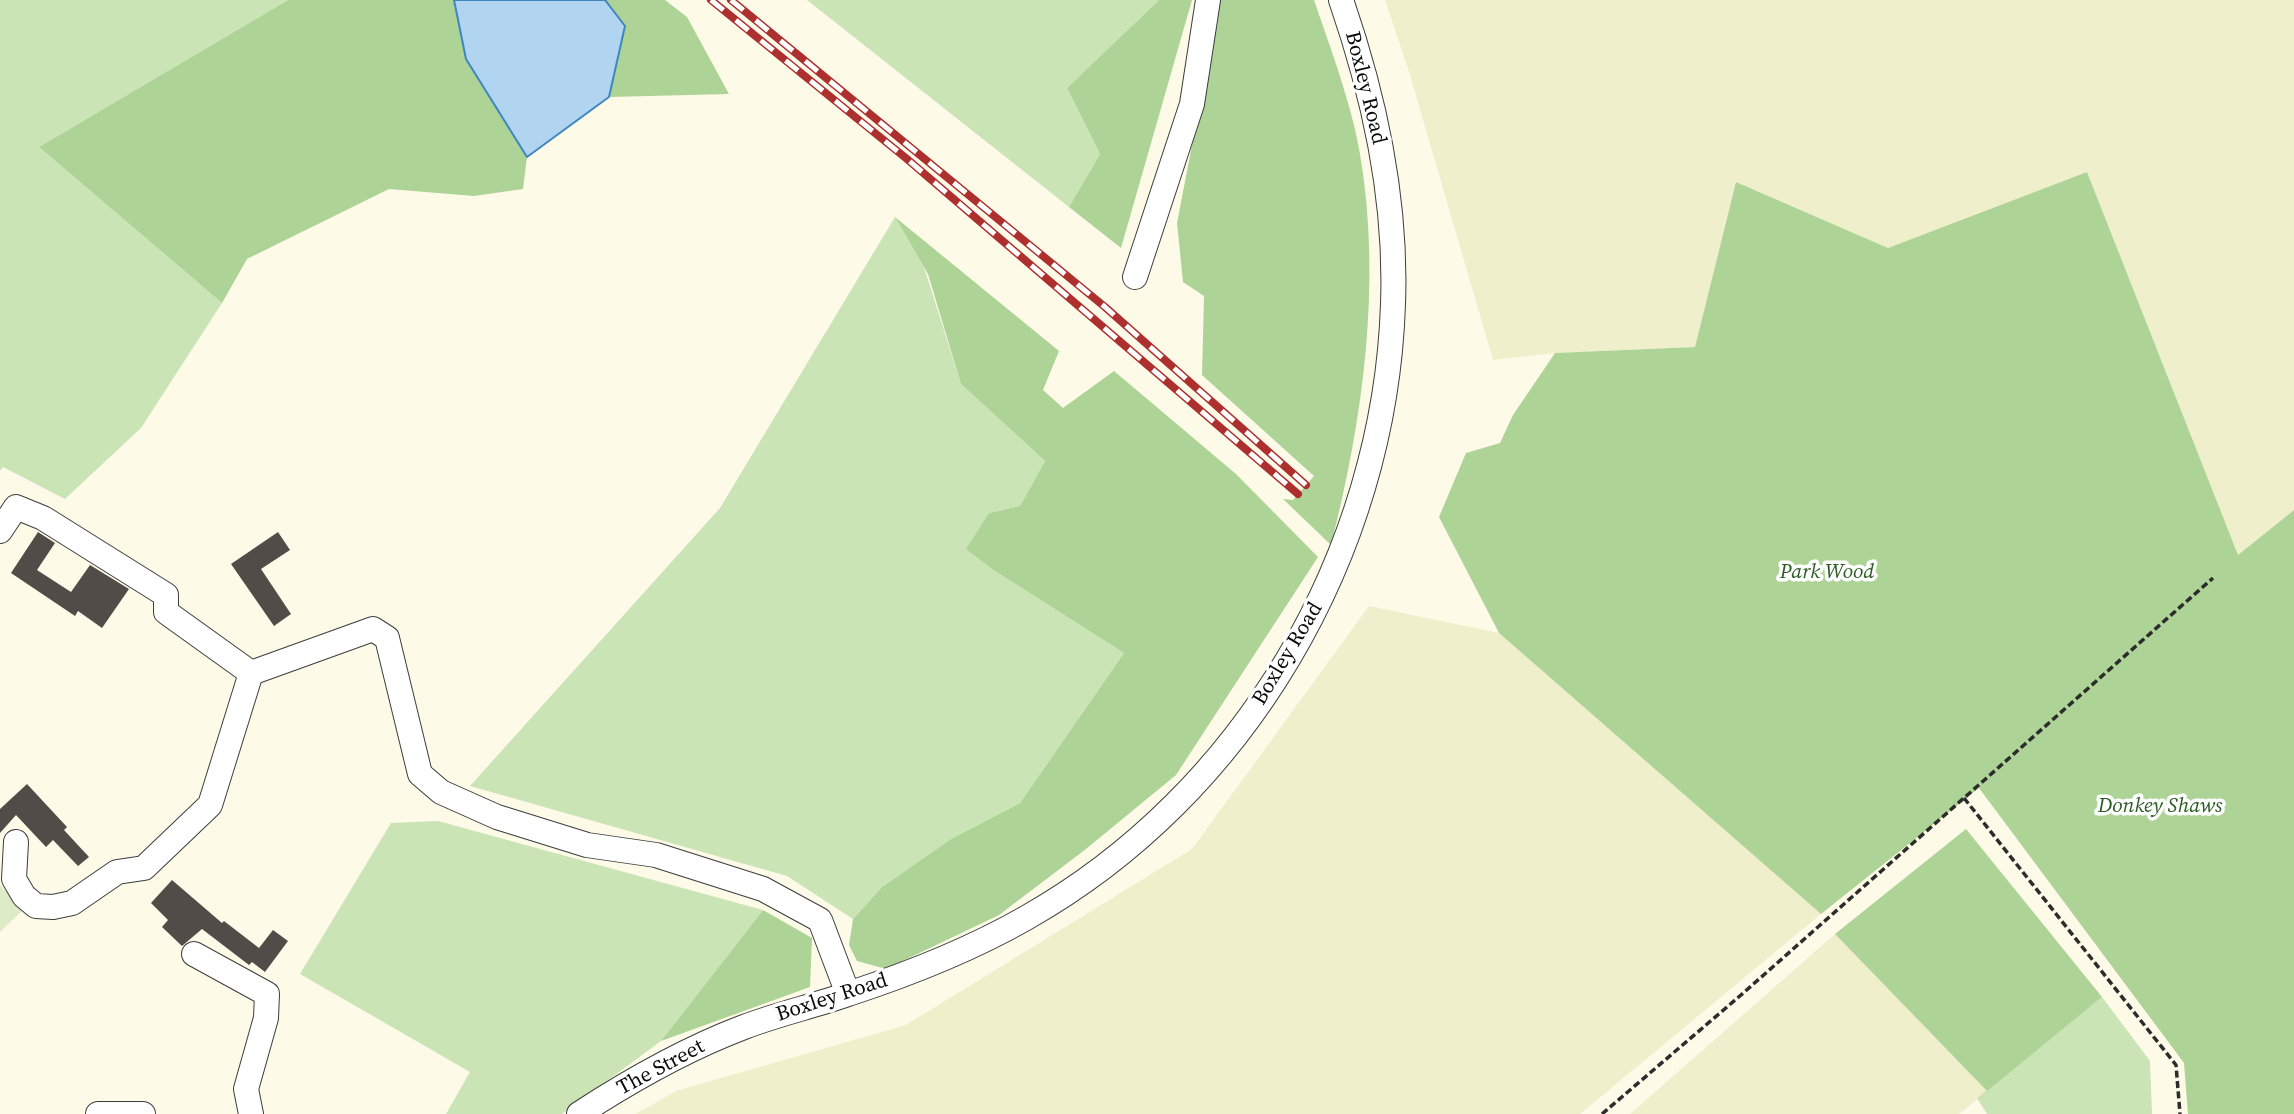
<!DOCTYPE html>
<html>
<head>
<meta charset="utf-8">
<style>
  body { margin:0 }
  canvas { display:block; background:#fdfae8 }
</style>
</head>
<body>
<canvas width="2294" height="1114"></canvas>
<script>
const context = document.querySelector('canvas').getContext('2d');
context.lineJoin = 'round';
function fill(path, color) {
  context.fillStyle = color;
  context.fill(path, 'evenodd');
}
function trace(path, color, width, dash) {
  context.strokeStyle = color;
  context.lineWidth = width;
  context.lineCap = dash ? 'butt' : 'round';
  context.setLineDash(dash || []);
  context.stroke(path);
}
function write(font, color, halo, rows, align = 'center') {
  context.font = font + ' "Source Serif 4",serif';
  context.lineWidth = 7;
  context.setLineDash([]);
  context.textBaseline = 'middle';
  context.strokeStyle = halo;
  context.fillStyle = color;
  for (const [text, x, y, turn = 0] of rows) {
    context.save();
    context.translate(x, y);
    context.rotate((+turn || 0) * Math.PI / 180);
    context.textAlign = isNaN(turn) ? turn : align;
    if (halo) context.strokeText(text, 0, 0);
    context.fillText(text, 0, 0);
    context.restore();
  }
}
const farmland = new Path2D(`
  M1385 0H2294V510L2238 555 2087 172 1888 248 1736 182 1695 347 1555 353 1493 360 1410 75Z
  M1369 606 1499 633 1821 914 1580 1114H636L676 1091 906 1025 1192 849Z
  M1835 934 1987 1091 1959 1114H1630Z`);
const green = new Path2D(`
  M0 0H288L39 147 222 303 141 428 65 499 3 467 0 471Z
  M807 0H1159L1067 88 1100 154 1069 207Z
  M895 217 924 267 961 384 1045 461 1020 506 989 513 995 571 1124 653 1020 803 951 839 882 887 853 919 787 876 470 786 720 508Z
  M438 821 763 910 661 1041 562 1114H446L470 1072 300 974 391 823Z
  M2102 997 2150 1061 2152 1114H1987L1977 1098Z`);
const forest = new Path2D(`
  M288 0H454L466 59 527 157 523 189 474 196 389 189 247 259 222 303 39 147Z
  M605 0H665L687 17 729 94 609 97 625 26Z
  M1159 0H1192L1121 248 1069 207 1100 154 1067 88Z
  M1220 0H1314C1330 47 1352 105 1360 154 1382 283 1363 420 1331 545L1283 499 1293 500 1314 476 1202 375 1204 296 1183 282 1177 223Z
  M2087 172 2238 555 2294 510V1114H2188L2184 1063 1979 788 1821 914 1499 633 1439 517 1466 453 1500 443 1513 415 1555 353 1695 347 1736 182 1888 248Z
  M895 217 1059 351 1043 390 1063 408 1114 371 1236 474 1318 557 1176 775 1086 849 999 915 886 969 857 961 849 945 853 919 882 887 951 839 1020 803 1124 653 995 571 966 549 989 513 1020 506 1045 461 961 384 928 274Z
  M1966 829 2102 997 1987 1091 1835 934Z
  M763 910 812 938 810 987 661 1041Z`);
const pitch = new Path2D(`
  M0 885 23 910 0 932Z`);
const water = new Path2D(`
  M454 0H605L625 26 609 97 527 157 466 59Z`);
const building = new Path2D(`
  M38 532 55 543 37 570 71 592 90 565 129 589 102 628 78 611 75 616 11 573Z
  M278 532 290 550 261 569 291 614 274 626 231 564Z
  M27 784 67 827 64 830 89 857 78 866 53 840 46 847 16 815 0 833V809Z
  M172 880 222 923 224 921 259 948 273 930 288 941 265 972 252 962 249 965 202 929 182 946 162 927 168 920 151 903Z`);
const path = new Path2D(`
  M1964 798 2176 1065 2180 1114
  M1602 1114 1741 995 2213 578`);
const minor = new Path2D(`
  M1135 277 1192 104 1208 0
  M0 531 16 507 43 518 166 595V612L251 673 373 629 387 638 420 774 441 792 497 817 587 845 656 855 763 889 820 920 848 994
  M16 842 14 879 24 896 36 906 53 907 72 903 117 872 144 868 210 805 251 673
  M194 954 267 994 266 1018 246 1089 251 1114
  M98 1114H143
  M579 1114C631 1080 686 1049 744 1027 778 1014 814 1006 848 994 909 974 970 950 1026 918 1244 795 1385 554 1393 304 1397 200 1375 98 1341 0`);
const rail = new Path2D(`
  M711 0 907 159 1298 494
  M731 0 1105 307 1306 485`);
const streetNames = [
  ["Boxley Road",1365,88,76],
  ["Boxley Road",1288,654,-59],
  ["Boxley Road",832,998,-18],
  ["The Street",661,1068,-28]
];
const parkNames = [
  ["Park Wood",1827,573],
  ["Donkey Shaws",2160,807]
];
fill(farmland, '#f0efcb');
fill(green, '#cbe4b6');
fill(forest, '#aed397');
fill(pitch, '#ddecc7');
fill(water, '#b1d5f0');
trace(water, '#3f86c1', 2);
fill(building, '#514c47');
trace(minor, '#3d3d3d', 26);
trace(path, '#2c2c2c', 3.5, [7, 3.5]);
trace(minor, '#fff', 24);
trace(rail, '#ad2f2e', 8);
trace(rail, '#fff', 5, [16]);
write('21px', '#0a0a0a', '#fff', streetNames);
write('italic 21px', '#2a5b21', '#fff', parkNames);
</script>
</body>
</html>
